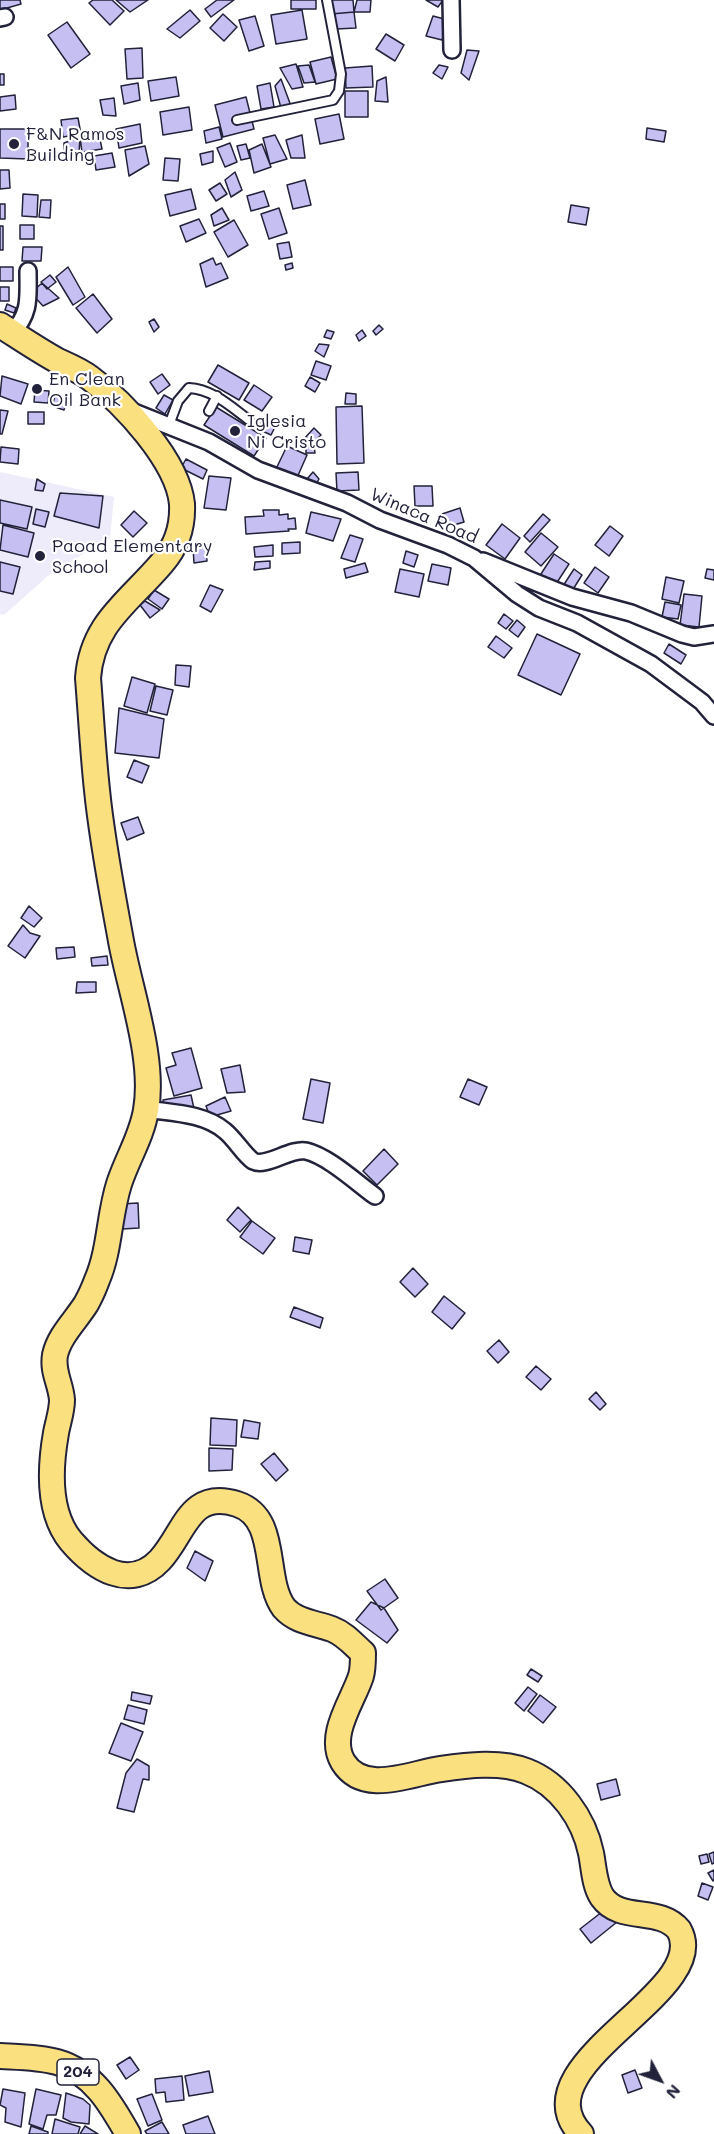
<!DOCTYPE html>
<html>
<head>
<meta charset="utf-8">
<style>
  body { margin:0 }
  #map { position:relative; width:714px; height:2134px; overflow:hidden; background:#fff; font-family:Mali,sans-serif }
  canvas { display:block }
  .north { position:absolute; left:630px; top:2050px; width:60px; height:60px; -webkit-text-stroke:4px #fff; paint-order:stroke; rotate:131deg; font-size:16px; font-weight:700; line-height:24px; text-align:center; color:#22223b }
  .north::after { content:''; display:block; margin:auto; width:21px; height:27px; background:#22223b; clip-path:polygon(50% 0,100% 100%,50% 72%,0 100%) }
</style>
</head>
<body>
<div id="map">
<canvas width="714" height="2134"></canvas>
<div class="north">N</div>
</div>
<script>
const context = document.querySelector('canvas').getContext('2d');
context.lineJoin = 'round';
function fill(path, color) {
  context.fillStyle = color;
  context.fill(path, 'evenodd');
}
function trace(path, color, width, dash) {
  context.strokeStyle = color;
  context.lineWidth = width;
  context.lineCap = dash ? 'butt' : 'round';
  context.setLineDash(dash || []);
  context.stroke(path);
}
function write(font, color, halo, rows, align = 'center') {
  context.font = font + ' Mali,sans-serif';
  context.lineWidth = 4.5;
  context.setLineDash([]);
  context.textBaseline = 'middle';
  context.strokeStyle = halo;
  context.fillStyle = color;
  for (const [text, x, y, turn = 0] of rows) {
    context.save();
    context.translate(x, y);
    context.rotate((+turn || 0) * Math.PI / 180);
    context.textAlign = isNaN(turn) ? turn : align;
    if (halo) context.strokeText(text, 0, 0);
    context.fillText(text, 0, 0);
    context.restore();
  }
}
const built = new Path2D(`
  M0 472 114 497 110 538 49 575 4 615 0 614Z`);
const building = new Path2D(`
  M0 0H20L21 4 0 10Z
  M93 0H112L124 11 110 25 89 3Z
  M116 0H148L130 12Z
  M217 0H234L211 17 205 9Z
  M291 0H316V9H291Z
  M329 0H353L354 12 331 14Z
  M357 0H371L370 12H354Z
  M426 0H443L438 7Z
  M190 10 200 21 180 38 167 29Z
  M302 10 307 39 276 44 271 15Z
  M354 12 356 28 336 29 331 14Z
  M223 14 237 27 224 41 210 28Z
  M255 16 264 46 249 51 239 20Z
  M433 16 448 20 442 40 426 36Z
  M67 22 90 54 71 68 48 35Z
  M386 34 404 45 395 61 376 49Z
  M142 48 143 78 127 79 125 49Z
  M467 50 479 51 469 80 461 73Z
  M331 57 337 79 316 84 310 62Z
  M296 64 303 87 292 89 280 68Z
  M309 65 315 82 304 83 298 66Z
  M439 65 448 67 442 79 433 73Z
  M372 66 373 87 346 88 345 68Z
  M0 74H4V85H0Z
  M176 77 179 96 151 101 148 81Z
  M386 77 388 102 375 101 377 81Z
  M281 79 291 106 281 108 275 86Z
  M138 83 140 100 124 104 121 86Z
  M270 83 274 107 261 109 257 86Z
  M345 91H368V117H345Z
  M15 95 16 109 0 111V97Z
  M246 97 254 129 223 137 215 105Z
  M114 98 116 116 103 115 100 100Z
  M189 107 192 130 163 135 160 112Z
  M339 114 344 139 320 144 315 119Z
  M78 118 81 134 63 137 61 120Z
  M140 124 142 143 119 148 116 129Z
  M219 127 222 139 206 143 204 131Z
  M647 128 666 131 664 142 646 139Z
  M0 129H28V159L0 158Z
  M99 134 102 149 82 152 80 137Z
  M275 135 287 159 270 164 263 138Z
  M302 135 305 158H291L286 140Z
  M80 137 79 154 64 155V143Z
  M230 143 237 162 225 167 217 148Z
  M246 144 250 158 241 160 237 146Z
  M262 144 271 167 254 173 249 150Z
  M145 146 149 164 129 176 125 150Z
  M213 151V162L202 165 200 154Z
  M112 153 115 167 96 170 94 156Z
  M165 158 180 159 178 181 163 180Z
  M0 170H9L10 188 0 189Z
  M235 172 242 190 231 197 225 180Z
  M305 180 311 205 293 209 287 185Z
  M220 183 227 194 216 201 209 190Z
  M191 189 196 209 170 216 165 195Z
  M264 191 269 206 251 211 247 196Z
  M23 194 38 195 37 217 22 216Z
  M41 200H51L50 218 39 217Z
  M0 204H5V219H0Z
  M571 205 589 208 586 225 568 222Z
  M222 208 229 220 214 226 211 215Z
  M279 208 287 233 269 239 261 214Z
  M199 219 206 233 186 242 180 226Z
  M234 220 248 245 228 257 214 232Z
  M20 225H34V239H20Z
  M0 226H3V250H0Z
  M289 242 292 257 280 259 277 244Z
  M23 247H42L41 261H22Z
  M213 258 216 265 221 263 228 278 206 287 200 264Z
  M292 263 293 268 286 270 285 265Z
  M0 267H13V281H0Z
  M68 267 85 297 73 305 56 277Z
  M50 275 56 282 47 289 41 282Z
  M42 283 59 298 43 306 31 293Z
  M0 287H9V301H0Z
  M93 294 112 319 97 333 76 308Z
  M7 304 16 308 14 313 5 310Z
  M154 319 159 327 154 332 149 322Z
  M379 325 383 329 376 335 373 331Z
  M327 330 334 332 331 339 324 337Z
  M362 330 366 336 359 341 356 335Z
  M319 344 329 345 324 357 315 351Z
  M316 361 331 366 326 380 311 375Z
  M218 365 249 383 239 400 208 382Z
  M162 374 170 385 158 394 150 382Z
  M2 376 28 384 21 404 0 396Z
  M310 377 320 383 315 392 305 386Z
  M254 385 272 397 262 411 244 400Z
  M35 390 49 391 48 403 34 402Z
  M346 393 356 394V404H345Z
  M164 395 173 400 165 414 156 408Z
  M55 396 67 399 64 410 52 406Z
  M362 406 364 463 337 464 336 407Z
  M216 407 266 438 254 456 204 425Z
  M0 410 8 411 2 434H0Z
  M28 412H44V424H28Z
  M263 419 276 425 271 435 258 429Z
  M314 428 321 435 310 446 304 439Z
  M287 446 307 455 296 480 275 471Z
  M314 446 315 453H306V447Z
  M1 447 19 449 18 464 0 462Z
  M186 459 207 470 203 479 181 468Z
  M313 472 319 479 315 486 307 479Z
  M358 472 359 490 337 491 336 473Z
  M209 476 231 478 226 510 204 508Z
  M37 479 45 484 43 491 35 490Z
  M414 486H432L433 506H415Z
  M60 493 103 496 99 528 54 516Z
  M0 500 32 507 27 529 0 523Z
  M460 508 464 522 444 528 439 515Z
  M36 509 49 512 45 527 33 524Z
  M263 510H279V515L288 514V519L295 518 296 529H288L289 531 246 534 245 517 264 516Z
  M134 511 147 523 133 537 121 525Z
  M311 512 341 519 333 541 306 533Z
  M543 514 550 520 530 542 524 536Z
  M502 524 520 538 505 559 486 545Z
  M3 525 34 533 28 557 0 550Z
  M610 526 623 536 609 556 595 545Z
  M541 533 558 547 541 566 525 552Z
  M350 535 363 539 355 562 341 558Z
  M300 542V553L282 554V543Z
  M273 545V556L255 557 254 547Z
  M206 547 207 561 194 563 193 548Z
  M406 551 418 555 414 567 403 563Z
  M554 554 569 564 554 587 539 577Z
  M270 561V568L254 570 255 562Z
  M0 562 20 567 13 594 0 591Z
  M365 563 368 572 346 578 344 569Z
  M432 564 451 568 448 585 428 581Z
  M595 567 609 577 598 593 584 583Z
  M400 569 424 574 419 597 395 592Z
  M574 569 582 575 572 591 563 586Z
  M707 569 714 570V580L705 578Z
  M666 577 684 581 679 603 662 599Z
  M210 585 223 590 211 612 200 606Z
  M154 590 169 599 162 609 148 599Z
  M684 594 702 596 699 627 680 625Z
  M145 601 160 610 150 618 140 605Z
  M665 602 681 605 678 619 662 617Z
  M504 614 513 621 506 629 498 623Z
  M517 620 525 627 518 637 509 630Z
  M537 634 580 654 561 695 518 675Z
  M496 636 512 648 504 658 488 647Z
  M669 644 686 655 681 664 664 653Z
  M176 665 191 666 189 687 175 685Z
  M132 677 155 684 147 713 124 706Z
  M156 686 173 690 167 715 150 711Z
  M119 708 164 719 159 758 115 753Z
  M134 760 149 766 142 783 127 777Z
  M138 817 144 833 127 840 121 823Z
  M29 906 42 918 34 927 21 918Z
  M23 925 30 933 40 936 25 958 8 946Z
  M74 947 75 957 57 959 56 948Z
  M107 956 108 965 92 966 91 958Z
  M77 982H96V992L76 993Z
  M191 1048 202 1088 174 1096 166 1068 176 1065 172 1053Z
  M240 1065 245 1092 227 1093 221 1069Z
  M311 1079 330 1083 323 1123 303 1119Z
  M468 1079 487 1087 479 1105 460 1097Z
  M191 1095 195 1113 168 1121 163 1100Z
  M225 1097 231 1111 210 1117 206 1106Z
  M384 1149 398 1164 377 1185 363 1171Z
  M138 1203 139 1228 122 1229 121 1204Z
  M238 1207 251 1220 240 1232 227 1220Z
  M252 1221 275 1238 263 1254 240 1237Z
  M295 1237 312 1240 309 1254 293 1251Z
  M413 1268 428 1284 415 1297 400 1282Z
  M444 1296 465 1313 452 1329 432 1312Z
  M294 1307 323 1318 320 1328 290 1317Z
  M499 1340 509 1352 498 1363 487 1351Z
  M536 1366 551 1379 541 1390 526 1377Z
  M596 1392 606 1404 600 1410 589 1399Z
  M211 1418 237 1420 236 1446 210 1445Z
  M244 1420 260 1423 258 1439 241 1437Z
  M209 1448 233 1449 232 1470 209 1471Z
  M274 1453 288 1470 276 1481 261 1464Z
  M195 1551 213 1561 205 1581 187 1568Z
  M385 1579 398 1598 381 1610 367 1591Z
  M371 1602 384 1608 398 1630 387 1643 356 1620Z
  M531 1669 542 1676 538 1682 527 1675Z
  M528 1687 537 1694 524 1711 515 1703Z
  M132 1692 152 1696 150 1704 131 1700Z
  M540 1695 556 1707 543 1723 528 1711Z
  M128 1705 147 1710 144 1724 124 1719Z
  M121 1723 143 1732 131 1761 109 1753Z
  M137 1759 149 1766V1780L143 1779 134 1812 117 1808 126 1773Z
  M616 1779 620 1795 601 1800 597 1784Z
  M714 1852V1863L712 1864 709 1854Z
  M707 1854 709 1862 701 1864 699 1856Z
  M714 1870V1880L713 1881 708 1873Z
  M702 1883 713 1887 708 1900 698 1896Z
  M607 1908 617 1922 591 1943 580 1929Z
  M130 2057 139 2070 126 2079 117 2065Z
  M635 2070 642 2088 628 2093 622 2075Z
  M209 2071 213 2092 189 2096 185 2076Z
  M182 2076 184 2100 166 2102 165 2092 156 2093 155 2079Z
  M3 2089 25 2093 21 2127 5 2122 6 2108 0 2105Z
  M36 2089 61 2095 56 2115H47L43 2129 29 2124Z
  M66 2093 83 2099 90 2105 89 2124 71 2122 63 2118Z
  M152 2094 162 2120 148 2126 137 2099Z
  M208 2116 215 2134H186L183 2125Z
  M55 2119 80 2127 78 2134H52Z
  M162 2122 169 2134H147L145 2131Z
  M31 2126 48 2132V2134H29Z
  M85 2126 98 2134H80Z`);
const service = new Path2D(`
  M237 120 333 100 339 91 341 74 327 0
  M209 411 217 396
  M169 425 178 401 189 388C212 389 230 406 249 420`);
const minor = new Path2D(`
  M451 0 452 50
  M0 18 5 17
  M12 333C31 313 28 297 28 271
  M129 410 209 442 258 470 347 503 380 520 448 545 474 558 517 594 539 608 577 623 651 664 702 702 714 716
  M483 561 572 597 631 613 682 634 694 637 714 634
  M146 1109C172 1113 204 1113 225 1131 235 1139 244 1155 253 1161 266 1168 290 1148 306 1151 328 1156 357 1183 375 1196`);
const primary = new Path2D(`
  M0 325C19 337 38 350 58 361 69 366 81 371 90 378 123 402 178 461 182 504 183 526 176 547 162 563 129 602 92 623 88 678 91 715 93 753 97 790 102 841 112 891 121 941 130 991 155 1059 146 1110 142 1136 127 1159 119 1184 109 1215 110 1250 97 1280 94 1288 90 1297 86 1304 76 1320 59 1336 55 1355 52 1372 61 1384 62 1400 62 1411 58 1422 56 1433 50 1467 47 1512 71 1541 94 1568 130 1592 160 1560 185 1533 189 1489 237 1504 280 1518 262 1579 284 1608 296 1622 316 1623 332 1629 345 1634 353 1644 363 1653 363 1661 363 1669 361 1676 353 1701 327 1735 343 1762 364 1796 411 1773 441 1769 467 1765 501 1761 526 1771 560 1784 584 1819 591 1853 594 1868 594 1884 602 1897 620 1923 660 1906 679 1930 714 1993 516 2064 581 2134`);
const trunk = new Path2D(`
  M0 2056C18 2057 39 2057 57 2062 93 2072 111 2104 128 2134`);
const markers = [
  [14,144,6,"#22223b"],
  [37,389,6,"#22223b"],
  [235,431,6,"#22223b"],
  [40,556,6,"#22223b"]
];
const shields = [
  [78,2072,42]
];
const shieldNames = [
  ["204",78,2072]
];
const poiNames = [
  ["F&N Ramos",26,134],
  ["Building",26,155],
  ["En Clean",49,379],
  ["Oil Bank",49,400],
  ["Iglesia",247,421],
  ["Ni Cristo",247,442],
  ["Paoad Elementary",52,546],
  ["School",52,567]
];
const streetNames = [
  ["Winaca Road",424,516,23]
];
fill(built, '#eeecfb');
fill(building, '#c6c0f2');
trace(building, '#22223b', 1.5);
trace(service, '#22223b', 12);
trace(minor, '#22223b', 20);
trace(primary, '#22223b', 28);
trace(trunk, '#22223b', 28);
trace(service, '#fff', 8);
trace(minor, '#fff', 15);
trace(primary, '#fbe080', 24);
trace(trunk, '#fbe080', 24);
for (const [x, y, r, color] of markers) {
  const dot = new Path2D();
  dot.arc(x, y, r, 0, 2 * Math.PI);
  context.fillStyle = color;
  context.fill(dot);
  trace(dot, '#fff', 2);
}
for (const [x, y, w] of shields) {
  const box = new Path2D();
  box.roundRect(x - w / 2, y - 13, w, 26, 4.5);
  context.fillStyle = '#fff';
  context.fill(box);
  trace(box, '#22223b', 1.5);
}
write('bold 16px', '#22223b', null, shieldNames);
write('18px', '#22223b', '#fff', poiNames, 'left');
write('18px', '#22223b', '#fff', streetNames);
</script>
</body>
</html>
